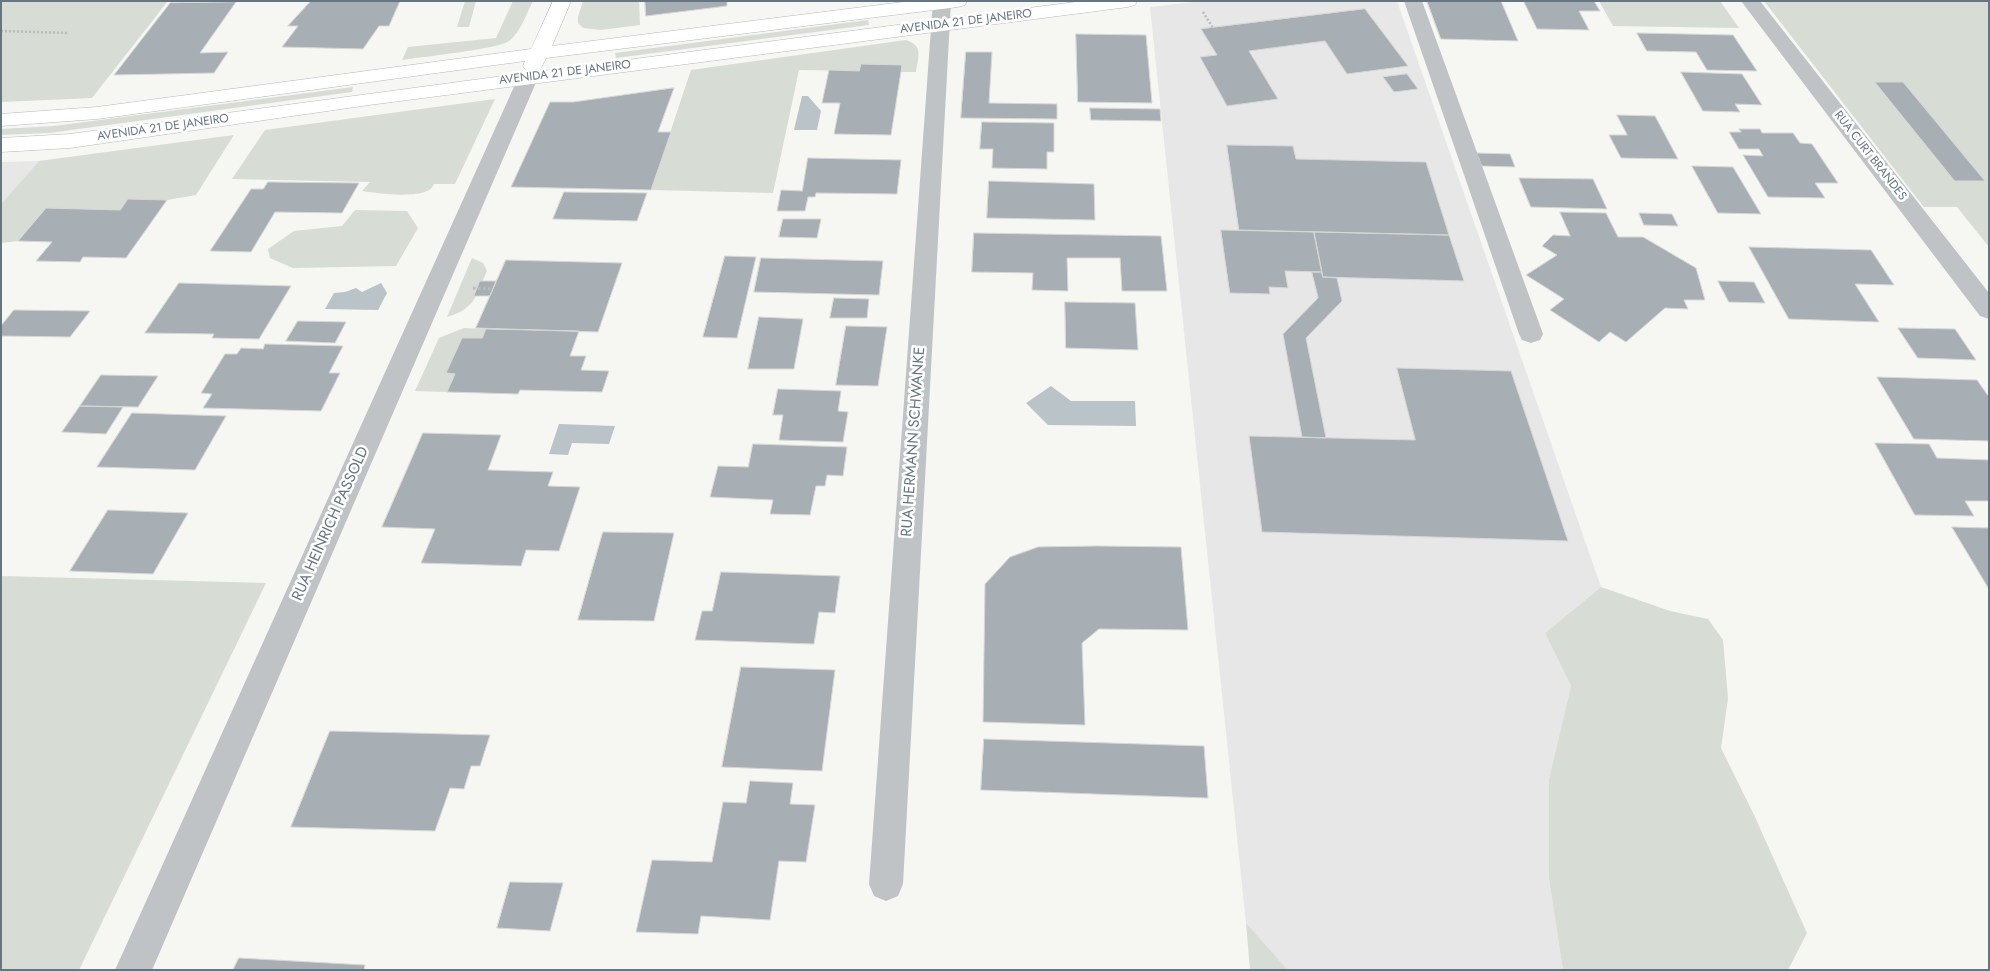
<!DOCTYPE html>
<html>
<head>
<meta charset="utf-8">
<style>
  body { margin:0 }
  #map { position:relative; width:1990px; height:971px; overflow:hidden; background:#f6f6f2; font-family:Jost,sans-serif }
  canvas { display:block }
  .frame { position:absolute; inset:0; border:2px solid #667582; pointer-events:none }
</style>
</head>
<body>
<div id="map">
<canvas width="1990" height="971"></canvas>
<div class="frame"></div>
</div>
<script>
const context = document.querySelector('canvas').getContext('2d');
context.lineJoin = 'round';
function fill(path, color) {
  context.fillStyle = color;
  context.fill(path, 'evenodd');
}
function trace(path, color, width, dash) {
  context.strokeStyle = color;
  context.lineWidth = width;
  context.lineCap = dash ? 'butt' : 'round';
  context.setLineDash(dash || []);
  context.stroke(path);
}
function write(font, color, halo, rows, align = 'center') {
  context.font = font + ' Jost,sans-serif';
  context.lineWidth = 5;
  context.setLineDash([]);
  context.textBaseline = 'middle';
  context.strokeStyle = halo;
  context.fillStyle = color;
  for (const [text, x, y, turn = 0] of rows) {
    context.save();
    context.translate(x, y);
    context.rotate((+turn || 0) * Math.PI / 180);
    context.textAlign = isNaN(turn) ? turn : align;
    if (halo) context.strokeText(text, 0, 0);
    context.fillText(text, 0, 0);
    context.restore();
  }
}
const built = new Path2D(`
  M1203 1H1397L1601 587 1545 633 1571 686 1549 779V879L1563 970H1288L1246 923 1150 7Z
  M39 161 1 204V162Z`);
const green = new Path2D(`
  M1 1H168L92 98 1 102Z
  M465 1H476L469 27H457Z
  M513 1H533C526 14 521 32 509 41 499 49 420 57 402 60L408 47 496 38Z
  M583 1H639L640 25 601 30 583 28 578 23V17Z
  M1599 1H1720L1739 28 1613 26Z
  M1764 1H1989V247L1957 207H1924L1989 291Z
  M868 20 869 25 616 58 615 53Z
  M906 40C924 46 918 57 916 72H900L901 65 861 64 859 71 799 70 773 193 651 190 691 70Z
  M353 87 352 92 49 133 1 135V129L54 126Z
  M495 99 455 184H434C429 201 376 193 362 191L370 182 232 179 265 130Z
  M234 135 196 195 167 200 128 199 120 210 46 208 18 241 1 243V204L39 161Z
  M355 210 407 211 418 228 396 266 293 268 270 258 268 249 294 231 342 226Z
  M472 258 483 263 487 271C475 297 476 308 447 317Z
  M464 328 486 329 482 338H462L446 373 455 374 447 392 415 391 439 338Z
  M1 576 266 583 79 970H1Z
  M1601 587 1670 611 1708 619 1723 640 1728 698 1721 748 1754 815 1807 933 1788 970H1563L1549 879V779L1571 686 1545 633Z
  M1246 923 1288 970H1250Z`);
const water = new Path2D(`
  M802 96H808L821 111 817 130H794Z
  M381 283 387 293 378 310 325 309 334 293 345 292 356 288 362 292Z
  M1051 386 1071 401H1135L1136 426 1048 425 1026 403Z
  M559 424 615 426 609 444 572 443 568 455 549 454Z`);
const building = new Path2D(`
  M311 1H400L389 26H379L363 49 282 47 298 26H288Z
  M645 1H727V6L646 16Z
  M1427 1H1501L1518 41 1441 39Z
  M1594 1 1600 11H1579L1589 30 1537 29 1524 2Z
  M236 2 200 53 228 52 214 73 114 75 170 3Z
  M1365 9 1408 66 1347 74 1325 41 1249 51 1278 99 1227 106 1200 57 1217 55 1201 29Z
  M1637 33 1733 35 1757 71 1707 70 1696 52 1647 51Z
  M1076 34 1146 35 1152 103 1078 102Z
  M966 52H992L989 103 1057 104V119L961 118Z
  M861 64 902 65 891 135 834 134 840 103H822L829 70 859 71Z
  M1681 72 1742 74 1762 105 1735 104 1740 112 1703 111Z
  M1407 74 1418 89 1394 92 1383 77Z
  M1875 82H1903L1985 181H1955Z
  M674 88 658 132H671L651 190 511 187 550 102H573Z
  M1090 108 1160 109 1161 121 1091 120Z
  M1617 115 1655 116 1678 159 1621 158 1609 135H1627Z
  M982 122 1054 123V152H1047V169L992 168 993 149H980Z
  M1739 129H1760L1762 133H1793L1800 143 1812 144 1838 183H1815L1825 198 1768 197 1743 155 1763 156 1759 149H1739L1729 132H1741Z
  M1227 145 1293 146 1296 159 1426 162 1449 235 1239 230Z
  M1477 153 1510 154 1515 167 1482 166Z
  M808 158 901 160 897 194 816 193 815 197H808L805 211H777L781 190 802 191Z
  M1692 166 1733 167 1761 214 1718 213Z
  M1519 178 1593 179 1607 209 1531 207Z
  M989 181 1094 184 1095 220 987 218Z
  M268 182 359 183 342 213 275 212 251 252 210 251 251 189H263Z
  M564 192 647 193 637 221 553 219Z
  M128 199 167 200 126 258 83 257 80 262 36 261 52 242 18 241 46 208 120 210Z
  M1560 212 1606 213 1618 237H1643L1696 268 1705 300H1684L1688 309 1665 308 1626 342 1610 332 1599 342 1550 310 1564 299 1526 275 1557 255 1542 246 1553 235 1570 236Z
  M1639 213 1672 214 1678 226 1644 225Z
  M783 219H821L817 238 779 237Z
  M1221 230 1314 232 1322 272 1285 271 1288 288 1269 287 1270 294 1230 293Z
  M1314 232 1449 235 1464 281 1323 277Z
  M974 233 1161 236 1167 291H1122L1120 258H1067L1068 291 1032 290 1033 273 972 272Z
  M1749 247 1871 250 1894 285 1855 284 1879 322 1789 319Z
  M725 256 756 257 737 338 703 337Z
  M761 258 883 261 879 295 754 292Z
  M506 260 622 263 598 332 476 328Z
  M1312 272H1322L1323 277 1337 278 1342 301 1306 338 1326 438 1302 437 1283 334 1318 298Z
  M480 281H496L490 296H474Z
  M1718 281 1754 282 1765 303 1729 302Z
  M179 283 291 286 259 339 212 338 214 334 145 333Z
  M834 298 869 299 867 318H830Z
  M1065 302 1135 303 1138 350 1066 348Z
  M14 310 90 311 70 337 1 336V326Z
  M759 317 803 319 794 369H748Z
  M298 321 346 322 335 343 286 341Z
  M846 326 887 327 878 386 836 385Z
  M1898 328 1955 329 1976 360 1918 358Z
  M486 329 579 331 570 356H586L581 370 609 371 602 392 520 390 518 394 447 392 455 374 446 373 462 338H482Z
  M265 344 343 346 329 373H340L321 411 203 408 212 394 201 393 225 354H237L241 348 263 349Z
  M1397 368 1511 371 1568 541 1262 532 1249 436 1415 440Z
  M101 375 158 376 138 407 80 406Z
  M1877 377 1977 380 1989 397V441L1914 439Z
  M778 389 841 391 838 411 848 412 843 442 779 440 783 415H773Z
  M80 406 123 407 106 434 62 432Z
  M132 413 226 416 195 470 97 467Z
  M423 433 501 435 488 470 553 472 548 486 580 487 559 551 526 550 521 566 421 563 435 529 382 527Z
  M1875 443 1929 444 1937 458 1989 460V501H1965L1974 516 1915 515Z
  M753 444 847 447 843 476 827 475 825 486H816L810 515 770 514 773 500 710 497 718 466 748 467Z
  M108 510 188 513 153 574 70 571Z
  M1952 527 1989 528V589Z
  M603 532 674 533 654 621 578 620Z
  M1098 546 1181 547 1188 630 1099 629 1082 643 1085 725 983 722 985 584 1010 557 1038 547Z
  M721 572 840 576 835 613 819 612 814 644 695 640 702 611H712Z
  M741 667 835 670 822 771 722 767Z
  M330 731 490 735 480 766H471L464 789 450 788 435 831 291 827Z
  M984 739 1204 746 1208 798 981 790Z
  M750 781 793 783 790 804 815 805 806 862 779 861 770 920 701 916 698 934 636 932 652 860 712 862 723 802 746 803Z
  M510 882 563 883 550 931 497 928Z
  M239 958 365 965 364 970H233Z`);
const pathFar1 = new Path2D(`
  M1203 12 1213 28
  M1 31 69 33`);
const path = new Path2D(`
  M473 288 493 289`);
const minor = new Path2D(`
  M933 1H951L903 884 898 896 886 901 874 896 869 884Z
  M1404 1H1422L1543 334 1540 340 1531 343 1522 340 1519 334Z
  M1741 1H1760L1989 293V319L1980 316Z
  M528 72 535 74 538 78 152 970H115L518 78 521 74Z`);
const major = new Path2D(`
  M553 1H571L552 46 911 1H967L965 5 958 7 546 58 540 70 534 72 1083 1H1137L1135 5 1128 7 369 105 70 148 1 152V138L70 134 533 72 526 70 523 66 525 61 97 119 1 126V114L97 107 531 49Z`);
const farStreetnames = [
  ["AVENIDA 21 DE JANEIRO",966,22,-7],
  ["AVENIDA 21 DE JANEIRO",565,73,-7],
  ["AVENIDA 21 DE JANEIRO",163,128,-8],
  ["RUA CURT BRANDES",1870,156,52]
];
const streetNames = [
  ["RUA HERMANN SCHWANKE",914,442,-86],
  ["RUA HEINRICH PASSOLD",331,524,-66]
];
fill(built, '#e6e7e6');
fill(green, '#d7dcd4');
fill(water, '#b9c3c8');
fill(building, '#a8afb4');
trace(building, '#d7d7d5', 1);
trace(major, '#b4b8bc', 1);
trace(pathFar1, '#b9bcbe', 2.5, [2, 2]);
trace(path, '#b9bcbe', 3, [2.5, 2.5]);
fill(minor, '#bfc3c6');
fill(major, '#fff');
write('12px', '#667582', '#fff', farStreetnames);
write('15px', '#667582', '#fff', streetNames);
</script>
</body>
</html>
